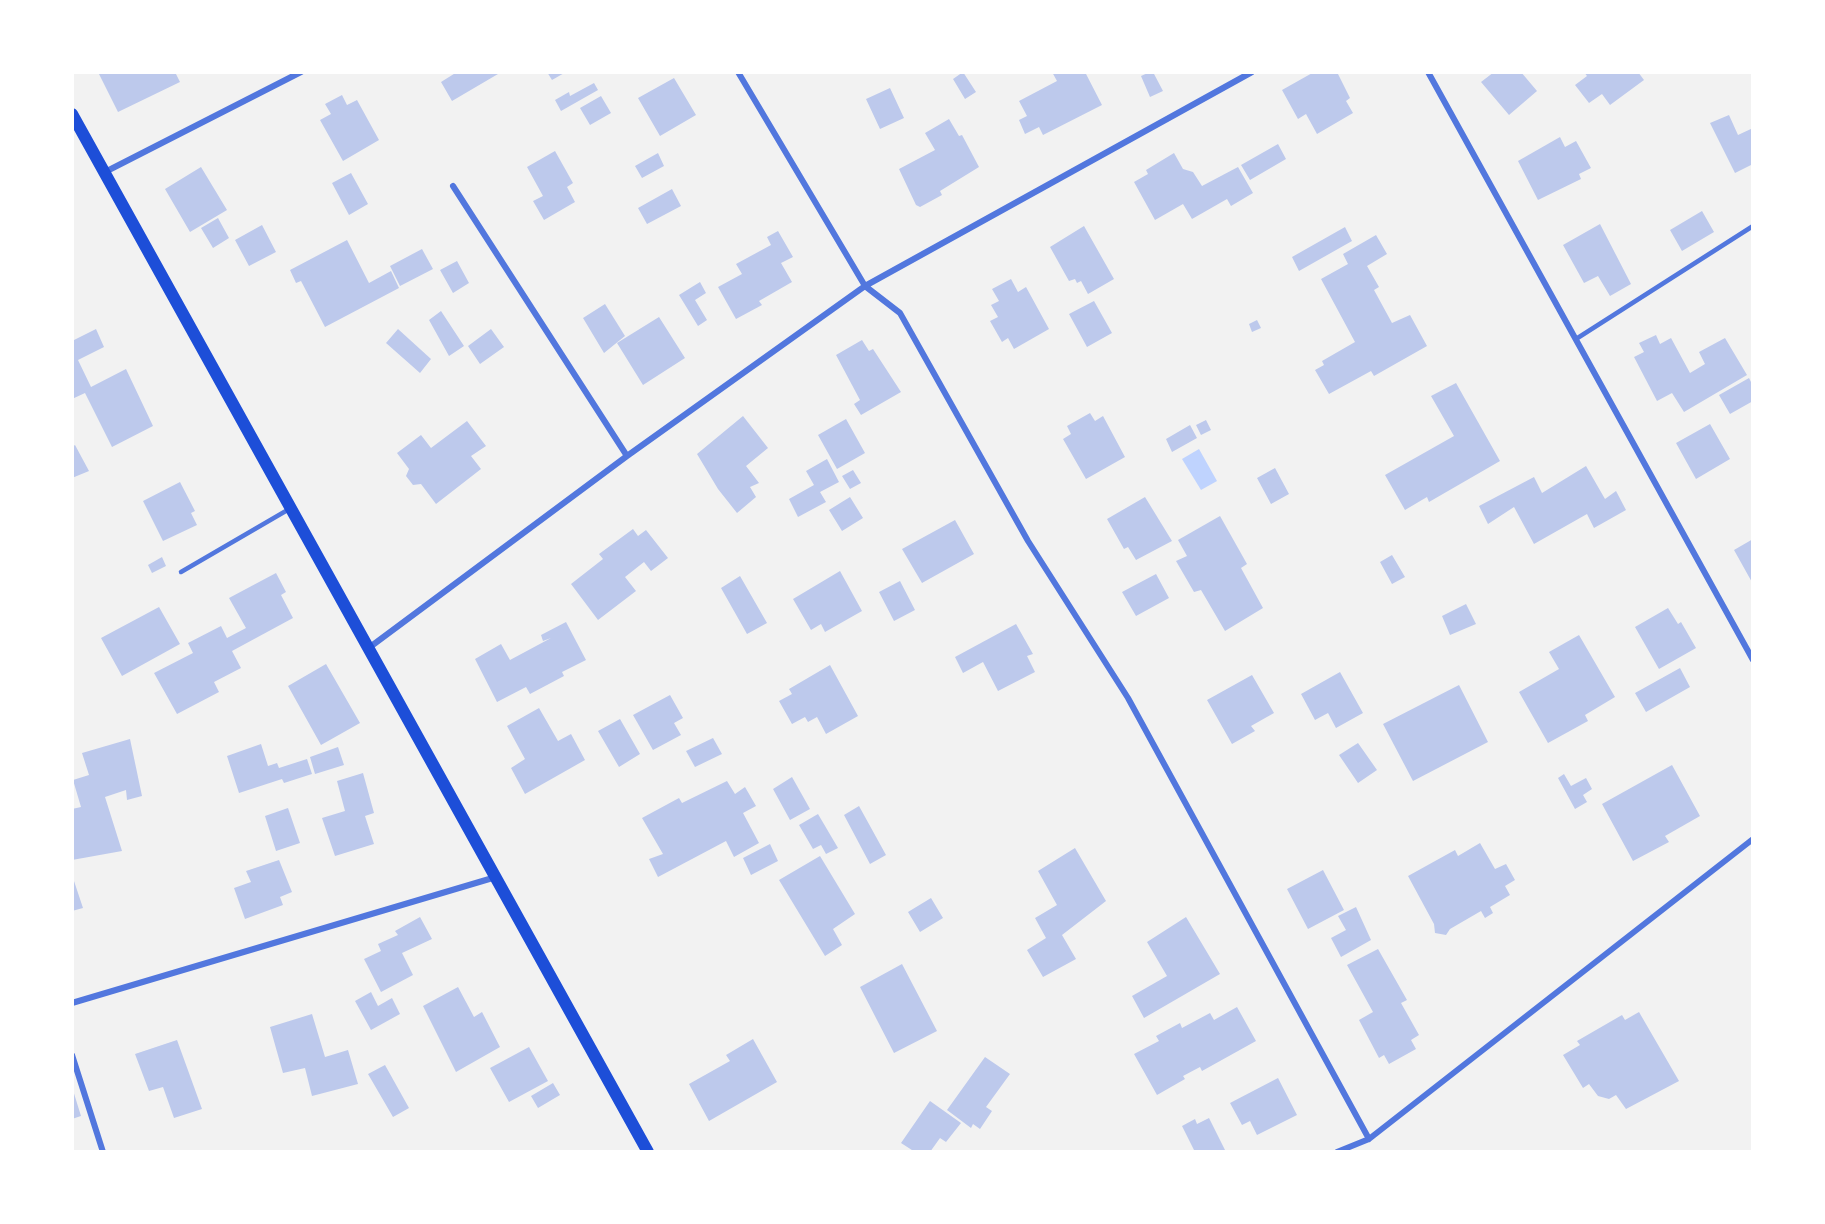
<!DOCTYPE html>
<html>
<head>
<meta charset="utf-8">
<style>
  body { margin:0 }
  #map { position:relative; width:1825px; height:1224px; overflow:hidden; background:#f2f2f2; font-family:"Roboto Condensed",sans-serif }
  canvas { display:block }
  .frame { position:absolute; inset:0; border:74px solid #fff; pointer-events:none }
</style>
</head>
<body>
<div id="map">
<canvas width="1825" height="1224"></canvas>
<div class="frame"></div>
</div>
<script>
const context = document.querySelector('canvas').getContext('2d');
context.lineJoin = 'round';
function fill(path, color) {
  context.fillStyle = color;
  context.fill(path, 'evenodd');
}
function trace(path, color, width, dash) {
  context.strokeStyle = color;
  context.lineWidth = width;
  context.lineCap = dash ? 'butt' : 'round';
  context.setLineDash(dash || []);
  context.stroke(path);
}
const water = new Path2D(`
  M1199 449 1217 481 1201 490 1182 459Z`);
const building = new Path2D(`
  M98 72H175L180 82 118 112Z
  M457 72H497L498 74 452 101 441 82Z
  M547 72H566L552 80Z
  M963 72 976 92 965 99 953 79Z
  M1052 72H1085L1102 105 1043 135 1039 127 1025 134 1019 120 1027 116 1019 101 1057 81Z
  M1150 72H1153L1163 91 1150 97 1141 76Z
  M1314 72H1337L1350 98 1346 101 1353 113 1317 134 1306 114 1298 119 1282 90Z
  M1494 72H1521L1537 91 1509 115 1481 82Z
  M1584 72H1638L1644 80 1610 105 1602 94 1589 103 1575 85 1587 76Z
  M674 78 696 115 660 136 638 98Z
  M594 83 598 90 561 111 555 100 569 92 570 96Z
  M890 88 904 118 880 129 866 99Z
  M342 95 347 105 357 100 379 140 343 161 320 120 331 114 325 104Z
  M601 96 611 113 590 125 580 108Z
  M1729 115 1738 135 1753 128V164L1735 173 1710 123Z
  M949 119 959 136 962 135 979 167 940 191 942 195 920 207 916 205 899 169 935 150 925 133Z
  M1560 137 1565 147 1576 141 1591 168 1579 174 1581 179 1538 200 1518 161Z
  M1278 144 1286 159 1250 180 1241 165Z
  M555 151 573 183 567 187 575 202 544 220 533 201 543 196 527 167Z
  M658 153 664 166 642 178 635 166Z
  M1174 153 1183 169 1193 172 1202 186 1238 167 1253 193 1231 206 1227 199 1192 219 1183 204 1155 220 1134 182 1148 174 1146 170Z
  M201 167 227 210 190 232 165 189Z
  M351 173 368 204 349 215 332 183Z
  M672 189 681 206 647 224 638 208Z
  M1702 211 1714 232 1682 251 1670 230Z
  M218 218 229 238 213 248 201 228Z
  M1600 224 1631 284 1610 296 1598 276 1584 283 1563 245Z
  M262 225 276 252 249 266 235 240Z
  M1084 226 1114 279 1088 294 1081 281 1077 283 1075 279 1069 281 1050 247Z
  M1345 227 1352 241 1299 271 1292 257Z
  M778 231 793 257 781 263 792 282 759 301 762 305 736 319 718 287 742 274 736 264 771 245 767 237Z
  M1376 235 1387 254 1367 266 1379 287 1374 290 1392 323 1410 315 1427 346 1374 376 1371 371 1329 394 1315 370 1324 365 1322 361 1355 342 1321 279 1348 264 1343 254Z
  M347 240 369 283 391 271 399 288 325 327 301 281 296 283 290 270Z
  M422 249 433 269 400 286 390 266Z
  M457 261 469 283 453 293 440 270Z
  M1011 279 1018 292 1026 287 1049 329 1014 349 1008 338 1002 342 990 321 998 317 991 305 999 301 992 289Z
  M700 282 706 293 695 300 707 320 698 326 679 295Z
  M1094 301 1112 333 1087 347 1069 314Z
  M605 304 625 336 604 353 583 318Z
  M441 311 464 346 449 356 429 320Z
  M659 317 685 358 643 385 617 343Z
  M1257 320 1261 328 1252 332 1249 324Z
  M96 329 104 347 78 360 91 387 126 369 153 426 112 447 85 393 72 399V341Z
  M398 329 431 359 420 373 386 343Z
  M491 329 504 347 480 364 468 346Z
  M1656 335 1660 344 1671 338 1690 373 1705 364 1699 352 1725 338 1747 375 1684 412 1672 393 1657 401 1634 357 1644 352 1639 343Z
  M862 340 869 351 873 349 901 392 861 415 854 404 860 400 836 355Z
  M1749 378 1753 386V401L1730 414 1719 395Z
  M1456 383 1500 461 1429 502 1427 497 1405 510 1385 475 1454 436 1431 396Z
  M1090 413 1095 421 1103 416 1125 457 1086 479 1063 439 1071 434 1067 426Z
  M743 416 768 448 746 466 759 483 750 487 756 497 737 513 718 489 697 454Z
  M846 419 865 453 837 469 818 435Z
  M1206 420 1211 430 1201 435 1196 425Z
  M467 421 486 446 471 456 481 469 436 504 421 484 413 485 406 476 409 469 397 453 421 435 431 448Z
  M1710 424 1730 459 1696 479 1676 443Z
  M1190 425 1197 438 1172 452 1166 439Z
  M75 445 89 471 72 478V447Z
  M827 459 839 482 820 492 826 502 798 517 789 499 814 485 806 471Z
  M1586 466 1605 499 1616 491 1626 510 1594 528 1587 514 1534 544 1514 507 1488 524 1479 506 1534 477 1542 493Z
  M1275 468 1289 494 1271 504 1257 478Z
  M853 470 861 483 850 489 842 476Z
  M180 482 195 511 191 513 197 525 163 541 143 501Z
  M850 497 863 518 842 531 829 510Z
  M1145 497 1172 541 1136 560 1128 547 1124 549 1107 519Z
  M1220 516 1247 564 1241 568 1263 608 1225 631 1201 590 1194 592 1176 561 1187 556 1178 540Z
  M955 520 974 554 922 583 902 549Z
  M633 529 638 536 646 530 668 558 651 571 644 562 625 577 636 591 598 620 571 584 603 559 599 554Z
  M1753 539V584L1734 550Z
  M1392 555 1405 577 1392 584 1380 562Z
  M162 557 166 566 152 573 148 565Z
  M840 571 862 611 825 632 821 624 811 630 793 599Z
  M276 573 286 592 281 595 293 618 232 651 241 668 214 682 219 692 177 714 154 673 193 653 188 643 221 626 227 638 246 628 229 598Z
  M1156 574 1169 598 1136 616 1122 592Z
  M740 576 767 623 747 634 721 588Z
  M900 581 915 610 894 621 879 592Z
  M1466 604 1476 624 1450 635 1442 616Z
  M159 607 180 644 122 676 101 638Z
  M1668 608 1678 624 1681 622 1696 648 1659 669 1635 627Z
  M566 622 586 660 562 672 564 676 530 694 526 687 497 702 475 659 501 644 510 660 551 638 543 641 541 635Z
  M1016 624 1033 654 1027 656 1035 672 998 691 983 662 963 673 955 657Z
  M1579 635 1615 697 1585 715 1588 721 1548 743 1519 692 1559 669 1549 652Z
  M326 664 360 723 321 745 288 686Z
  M830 665 858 716 826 734 817 717 808 722 805 717 792 724 779 701 792 694 789 689Z
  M1680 668 1690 687 1646 712 1635 693Z
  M1340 672 1363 713 1336 728 1328 713 1315 720 1301 694Z
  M1252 675 1274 713 1251 726 1255 731 1232 744 1207 700Z
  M1459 685 1488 742 1413 781 1383 724Z
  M670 695 683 718 674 723 681 735 653 750 633 715Z
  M539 708 558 741 571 734 585 760 525 794 511 768 525 759 507 726Z
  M620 719 640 754 619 767 598 731Z
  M713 738 722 754 695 767 686 751Z
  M130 739 142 796 127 800 126 790 105 797 122 851 72 860V809L81 807 73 780 89 775 82 753Z
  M1358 743 1377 770 1358 783 1339 755Z
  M261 744 268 766 277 763 279 768 307 759 312 774 284 783 282 779 239 793 227 756Z
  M338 747 344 765 315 774 310 757Z
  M1672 765 1700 816 1665 836 1669 842 1633 861 1602 804Z
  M363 773 374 813 365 816 374 844 335 856 322 818 345 811 337 781Z
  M1564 774 1571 786 1586 778 1592 789 1583 795 1587 802 1575 809 1558 778Z
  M792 777 810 809 790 820 773 789Z
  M727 781 735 794 745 787 756 806 743 813 759 843 734 857 726 841 658 877 649 859 663 854 642 818 679 798 682 803Z
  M859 806 886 855 870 864 844 815Z
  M288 808 300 843 276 851 265 816Z
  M818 814 838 848 826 854 821 845 813 849 799 825Z
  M1480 843 1495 869 1506 864 1515 880 1505 886 1510 895 1490 907 1493 913 1485 918 1481 911 1450 929 1446 935 1435 933 1434 924 1408 876 1455 850 1458 856Z
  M770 844 778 861 751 875 743 858Z
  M1075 848 1106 901 1062 935 1076 959 1043 977 1027 950 1046 938 1035 918 1057 905 1038 871Z
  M820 856 855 914 833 929 842 945 825 956 779 880Z
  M279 860 292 892 280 897 283 905 245 919 234 888 251 882 246 871Z
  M1323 870 1344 910 1308 929 1287 889Z
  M72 875 83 908 72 911Z
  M931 898 943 918 920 932 908 912Z
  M1356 907 1371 940 1341 957 1331 938 1346 930 1338 916Z
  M420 917 432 939 402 953 413 975 381 992 364 959 381 951 378 944 398 935 395 931Z
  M1186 917 1220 974 1144 1018 1132 996 1167 976 1147 942Z
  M1378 949 1407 1000 1401 1003 1419 1035 1411 1040 1416 1049 1389 1064 1384 1055 1379 1058 1359 1020 1373 1012 1347 965Z
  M902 964 937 1031 894 1053 860 987Z
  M458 987 474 1017 482 1012 500 1047 456 1072 423 1006Z
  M371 992 378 1006 392 998 400 1014 371 1030 355 1001Z
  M1237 1007 1256 1041 1202 1071 1200 1067 1183 1076 1185 1079 1157 1095 1134 1054 1159 1041 1156 1036 1180 1023 1182 1028 1210 1013 1214 1020Z
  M1639 1012 1679 1081 1626 1109 1616 1095 1609 1099 1598 1096 1589 1084 1583 1088 1563 1055 1580 1045 1577 1041 1622 1015 1625 1020Z
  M312 1014 325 1057 348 1050 358 1084 312 1096 305 1068 283 1073 270 1027Z
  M753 1039 777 1082 709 1121 689 1084 730 1061 726 1055Z
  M177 1040 202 1109 174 1118 163 1087 149 1091 135 1054Z
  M529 1047 548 1081 509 1102 490 1068Z
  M985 1057 1010 1074 986 1107 992 1111 980 1129 973 1124 971 1128 947 1110Z
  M385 1065 409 1108 393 1117 368 1074Z
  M1278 1078 1297 1115 1257 1135 1250 1121 1242 1125 1230 1103Z
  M553 1083 560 1095 538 1108 531 1096Z
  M72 1087 81 1116 72 1119Z
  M930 1101 961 1123 946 1142 940 1138 930 1152H915L901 1143Z
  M1209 1118 1226 1152H1195L1182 1126 1195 1119 1197 1124Z`);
const service = new Path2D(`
  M1576 339 1753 226
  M181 572 291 508`);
const minor = new Path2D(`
  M738 72 865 286 900 313 1028 541 1128 698 1369 1139
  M1428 72 1753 660
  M105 172 301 72
  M453 186 627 456
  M370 647 627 456 865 286 1252 72
  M72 1003 496 877
  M72 1055 103 1152
  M1337 1152 1369 1139 1753 839`);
const secondary = new Path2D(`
  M72 114 648 1152`);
fill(water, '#bfd3fe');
fill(building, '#bdc9ec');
trace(service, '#5277de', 4.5);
trace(minor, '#5277de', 6);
trace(secondary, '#1d4ed8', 12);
</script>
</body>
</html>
